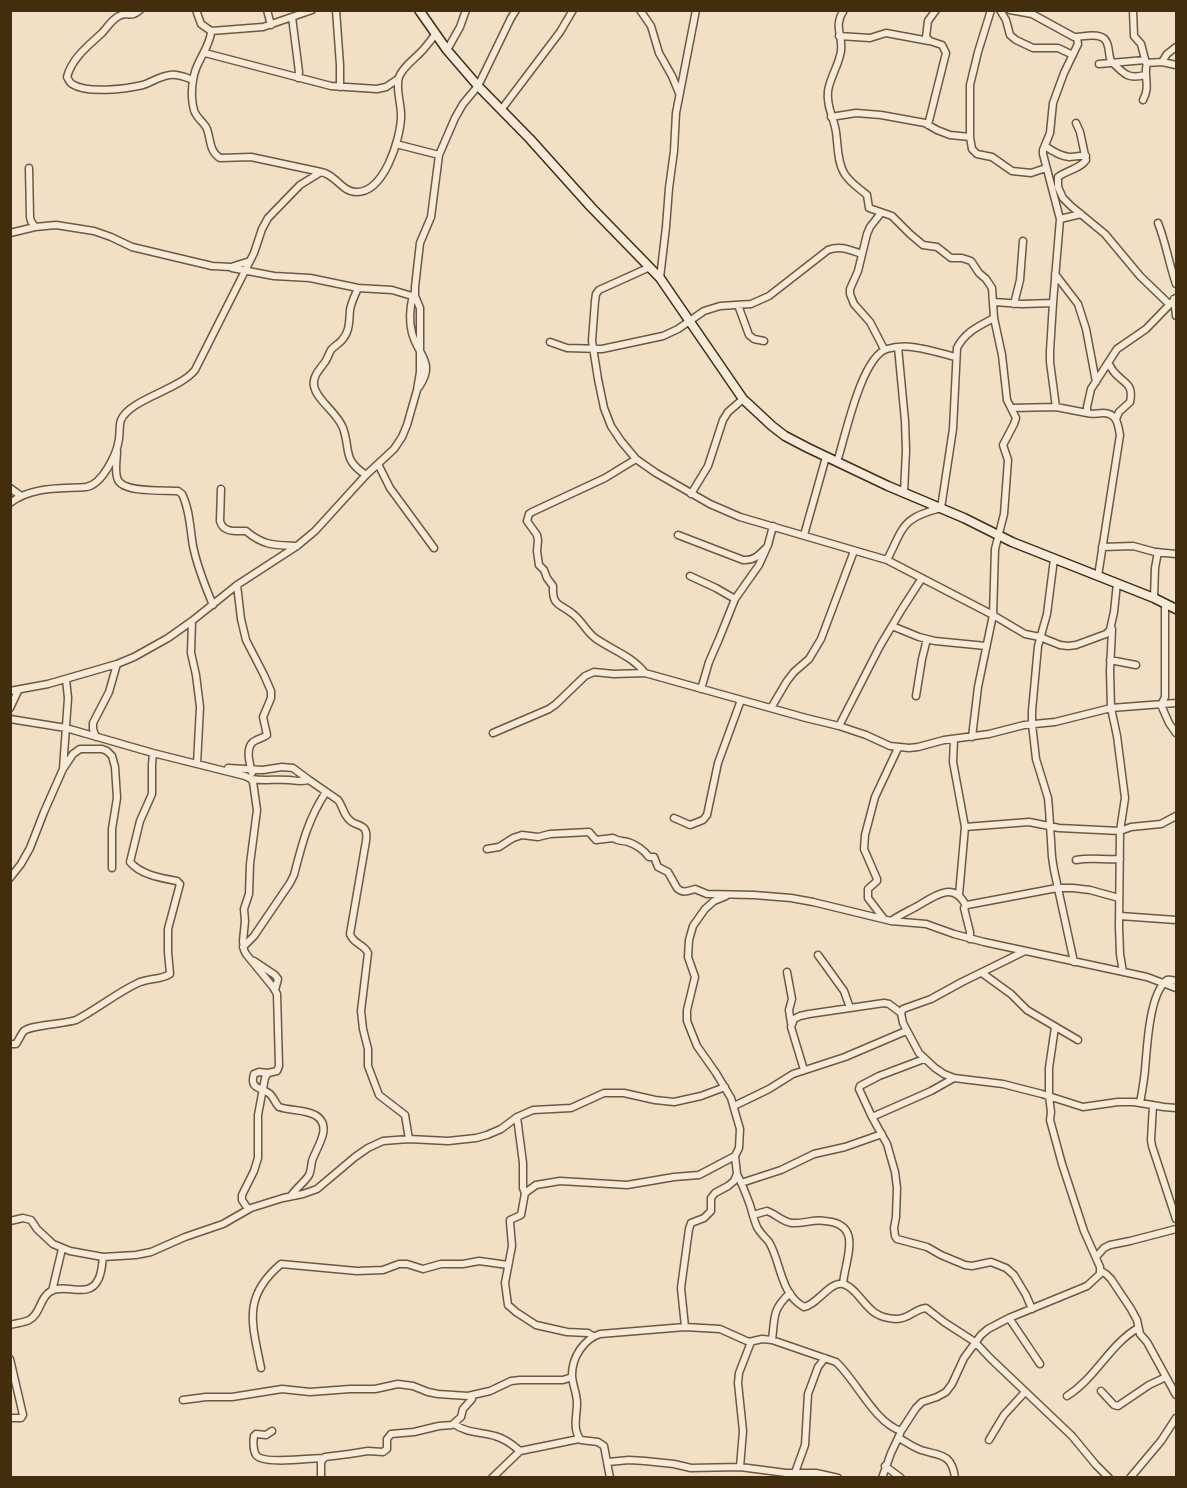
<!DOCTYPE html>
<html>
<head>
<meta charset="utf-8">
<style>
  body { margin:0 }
  #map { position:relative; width:1187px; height:1488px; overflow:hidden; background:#f1dfc6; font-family:"IM FELL DW Pica",serif }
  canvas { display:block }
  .frame { position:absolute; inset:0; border:12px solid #422d0c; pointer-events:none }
</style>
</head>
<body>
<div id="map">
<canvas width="1187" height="1488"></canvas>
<div class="frame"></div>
</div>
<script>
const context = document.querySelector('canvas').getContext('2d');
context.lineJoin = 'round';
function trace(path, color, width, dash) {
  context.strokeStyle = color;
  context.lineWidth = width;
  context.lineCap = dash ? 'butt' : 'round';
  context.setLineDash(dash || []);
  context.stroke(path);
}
const street = new Path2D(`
  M140 10C130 19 128 11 119 16 111 20 107 28 102 33 88 46 72 58 67 77 69 80 69 82 72 84 87 94 126 89 143 85 152 82 160 76 170 75 178 74 185 77 193 80
  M196 10 201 24 211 31V33C209 45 203 53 198 64 192 76 190 96 194 110 196 118 204 122 207 129 211 140 209 151 220 158L251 157 321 172
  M267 10 271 25
  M336 10 340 65V87
  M640 10 651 26 659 53 672 76 679 93
  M844 10C833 26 843 35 841 51 839 65 830 77 828 91 826 106 834 118 836 132 838 145 837 161 844 173 850 183 859 188 867 195L869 208 892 216 910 234 923 245 937 247 951 258H962L971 261 979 273 986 279 992 288 994 318 1002 355 1007 400 1016 418 1014 424 1003 445 1008 460 1004 514 995 549 993 615 978 687 972 737
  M991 10 978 52 970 85V137L972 149 977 154 992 157 1012 171 1031 173 1046 168
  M1000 10 1006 20 1010 35 1016 40 1033 48H1058L1073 55
  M1010 10 1032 14 1074 37C1083 37 1103 31 1107 43 1110 50 1108 56 1112 63
  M1133 10 1134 36 1141 44 1146 63 1162 62 1176 65
  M292 17 299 72 298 78
  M211 31 263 27 312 10
  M839 36 870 38 886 33 929 41
  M447 50 460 27 466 10
  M205 53 331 86 377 89 386 87 398 79
  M1162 62 1167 54 1176 47
  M1099 64 1145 60
  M1114 64C1125 75 1129 79 1145 75
  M1143 100C1151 86 1143 77 1147 63
  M501 110 560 32 573 10
  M831 117 856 113 881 115 925 123 937 130 950 135 970 137
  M1076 123 1080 132 1086 160C1080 169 1067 170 1058 177V187L1063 198 1071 206 1105 234 1140 276 1169 304
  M928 125 946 53 942 45 930 41 926 37 928 21 936 10
  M396 144 439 155
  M1045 146C1052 151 1060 156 1069 157 1075 157 1080 155 1086 156
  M29 168 30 217 31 221 35 227
  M881 213 870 227 867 234 858 271 850 289V294L854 304 870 322 884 349
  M1060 219 1081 214
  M1158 223C1166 243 1169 264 1176 284
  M10 233 35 227 56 225 94 231 111 237 132 247 212 266 231 267 250 261
  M650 267 599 290 596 294 595 301 592 341 598 379 604 408 611 426 621 441 636 459 656 473 710 504 740 517 887 560 993 615 1025 634 1040 637 1060 645 1068 646 1076 645 1106 634 1110 630 1114 612 1117 583
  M232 268 274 276 310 278 358 288 392 290 412 296
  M1055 274 1078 304 1086 329 1096 382
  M660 278 666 227 669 188 674 151 676 113 696 10
  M358 288C355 295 351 303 350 310 349 322 350 331 342 340 339 344 334 346 331 350 329 353 328 358 325 362 320 369 312 377 314 386 317 401 337 412 343 428 351 451 342 459 366 475
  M413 295C410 307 409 321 412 333 418 356 436 362 419 387
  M1174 299 1176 316
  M994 302 1022 304 1053 303
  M1014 304 1020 280 1023 241
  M738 305 749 335 754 339 764 341
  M550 342 567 348 602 349 663 336 678 329 704 311 720 306 751 304 769 296 828 250C840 245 850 250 862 254
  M898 347 905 421 906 450 904 493
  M1108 363C1109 364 1113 371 1114 372 1124 384 1134 383 1130 402L1119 412 1116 419
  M1056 407 1050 362V351L1053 303 1060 219 1043 154V150L1050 133 1053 103 1064 73 1078 44 1077 38
  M1012 408 1056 407 1087 413
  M117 451C117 460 114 472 118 480 124 493 165 490 178 491L182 494C190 510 190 529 193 546 197 566 205 586 213 605
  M636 459 605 478 532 512 529 514 527 521 537 535 538 540 537 551 539 565 544 570 547 578 553 586C552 607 560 603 573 614 582 621 586 631 595 638 612 650 632 656 645 673
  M837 462C845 438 861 357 887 349 909 342 935 352 956 357
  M378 464 390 488 434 548
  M10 488 21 496
  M221 489 220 521C223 533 236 531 246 531 264 546 274 545 297 546
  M691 494 708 466 723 420 728 412 743 399
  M10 503C32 486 61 489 86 487 102 485 117 454 119 439 120 433 119 425 121 420 130 399 179 390 195 370L254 253 262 229 268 218 300 185 321 172C335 174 342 192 356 192 384 193 400 140 401 118 402 105 395 89 399 77 403 67 413 60 420 53 426 47 430 41 435 35
  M678 535 743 560C754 561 759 555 766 548
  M804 535 826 457
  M1102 547 1133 546 1155 552 1176 554
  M1054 559 1047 614 1038 646 1032 711V724L1036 759 1048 798 1049 809 1052 857 1054 870 1074 962
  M887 560C904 527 901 518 941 508L953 429 957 348C965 332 979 326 994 318
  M690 576 716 588 735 599
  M1098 576 1120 435C1118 424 1117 413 1103 413 1097 413 1093 415 1087 413V407L1091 389 1117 349 1146 329 1176 298
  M237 585 241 619 246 640 264 675 271 691V698L263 717 267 735C263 738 257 739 253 742 245 749 250 764 252 773
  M1154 598 1155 568 1158 552
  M1165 603V697L1161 705 1169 723 1176 733
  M192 621 191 653 196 675 200 707 197 764
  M892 626 919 637 935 641 986 646
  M1112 629 1110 671 1111 708 1117 736 1125 798 1120 831 1119 927 1120 954 1123 972
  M1110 660 1136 665
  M701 689 709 662 719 639 735 599 759 565 768 545 773 526
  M10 691 48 684 117 664 134 657 168 638 192 621 237 585 297 546 315 531 366 475 394 449 402 437 407 425 417 390 420 372V308L415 296V287L420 243 431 217 439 155 455 118 463 104 478 86 511 18 516 10
  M916 696 922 659 927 639
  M10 708 18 691
  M771 708 787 681 794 672 809 659 821 639 854 551
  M10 719 66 728 153 753 245 776 251 779 253 782 257 810 250 864 249 894 244 909 245 921 243 941 244 950 246 954 273 987 277 994 279 1066 277 1071 268 1073 265 1078 258 1115V1158L254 1171 242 1195V1200L248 1209
  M839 726 880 646 902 609 922 578
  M493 733 549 709 556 704 585 676 594 672 614 674 645 673 806 718 839 726 866 735 890 746 909 748 918 747 944 740 989 734 1024 725 1055 722 1111 708 1176 703
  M96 737 93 729V723L109 692 117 664
  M954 739 953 762 965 827 959 895
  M228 768 263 770 282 767 293 768 309 780 338 800C342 805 343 812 347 817 354 829 369 820 366 841L350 934C353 944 364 944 368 953L361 1011 363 1029 368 1049V1066L379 1095 405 1115 409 1139
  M63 769 73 754 80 749H102L107 751 112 756 115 767 117 798 112 829V868
  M251 779C264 781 276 779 290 780 297 781 301 782 309 780
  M674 818 690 825 703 820 707 815 718 763 741 700
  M965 827 1029 822 1059 828 1120 831 1131 827 1161 824 1176 816
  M487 849 499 847 513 838 522 835 538 837 550 834 589 832 596 840 613 838C619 842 622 840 628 842 635 844 644 850 649 857H654L658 867 668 872 677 888C683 894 688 891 695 889L707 894 754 895 791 898 813 902 891 921 926 924 954 934 984 942 1147 977 1176 988
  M1076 860C1091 857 1105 860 1120 859
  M10 878 21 864 30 848 44 812 63 769 68 698 66 679
  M1120 916 1176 920
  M884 919 868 898V889L877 881V879L864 849 865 835 875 797 898 748
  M891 921C901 914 911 910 921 904 937 894 955 882 966 906
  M970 939V932L964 908 967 905 1057 888H1073L1090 890 1119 898
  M243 947 254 936 290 883 294 875C302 844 308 819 326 792
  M1025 951 962 982 931 999 903 1009 901 1013 903 1023 919 1053 935 1068 944 1074 954 1078 1003 1084 1042 1094 1083 1107 1118 1102H1134L1164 1107 1176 1108
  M818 955 844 991 850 1008
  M254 961 275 975 278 979 275 990
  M787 972 792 999 789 1010 791 1023
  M982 973 1011 994 1027 1010 1078 1040
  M10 1044H16C19 1040 21 1034 24 1031 31 1025 64 1024 76 1020 98 1009 116 993 138 983 148 978 161 980 170 974L168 952V929L180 884 177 881C161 878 141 875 130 862L140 821 152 794V765L153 753
  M924 1059 879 1076 860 1086 859 1089 872 1117 931 1091 954 1078
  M804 1070 791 1027 794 1019 800 1016 809 1014 884 1003 889 1004 901 1013
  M268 1073 259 1072 254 1074C249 1090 262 1087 270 1094 274 1098 275 1103 279 1107 291 1111 304 1109 315 1115 334 1126 316 1148 312 1161 311 1166 311 1171 309 1175 304 1183 296 1188 291 1196
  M1140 1103C1142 1092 1144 1081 1145 1070 1147 1048 1149 999 1164 983 1167 978 1171 980 1176 981
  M1153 1105 1151 1140 1152 1146 1176 1219
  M734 1106 769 1089 793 1074 845 1057 906 1031
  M517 1117 523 1163V1188L525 1193
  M872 1117 887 1144 895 1172 897 1188 896 1217 894 1228 895 1236 897 1239 927 1247 941 1255 965 1265 972 1266 991 1262 1006 1268 1014 1275 1026 1295 1032 1309
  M737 1174C742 1184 746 1194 750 1205 752 1212 754 1220 757 1227 760 1233 765 1237 769 1242 781 1262 780 1294 804 1307 817 1305 830 1281 843 1284 848 1285 852 1289 855 1292 869 1307 873 1318 896 1319 910 1319 914 1309 926 1308L944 1322 975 1342 990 1358 1072 1436 1096 1465 1109 1478
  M741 1183 781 1170 814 1154 845 1147 882 1134
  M753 1215 767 1211C776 1214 782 1222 792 1223 803 1224 814 1219 825 1221 864 1224 845 1259 843 1284
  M10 1221 23 1218 31 1220 37 1229 53 1244 70 1251 103 1257 136 1255 151 1252 185 1237 223 1224 251 1208 283 1198 303 1194 317 1189 355 1157 368 1148 383 1141 409 1139 448 1141 476 1138 487 1135 501 1129 517 1117 533 1110 571 1108 604 1093H624L655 1100 674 1102 701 1096 725 1087
  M1096 1257 1104 1248 1110 1245 1130 1241 1176 1229
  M1101 1271 1106 1274 1111 1279 1131 1309 1137 1320 1140 1334 1147 1342 1176 1395
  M52 1291 62 1249
  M1009 1318 1040 1364
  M10 1325C16 1323 23 1323 29 1320 41 1314 39 1298 51 1291 66 1283 89 1299 98 1280 102 1273 102 1264 103 1257
  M685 1327 681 1288 689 1229 691 1223 704 1218 711 1211V1198L715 1193 728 1186 734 1181 737 1174 735 1156 739 1148 740 1129 731 1098 716 1073 697 1046 687 1021V1010L695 977 688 957 689 940 693 926 705 909 714 901 726 896
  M593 1336 588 1333 567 1332 536 1325 516 1312 508 1305 505 1283 512 1246 510 1222V1220L521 1215 525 1193 536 1185 560 1181 627 1185 674 1177 699 1175 735 1156
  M772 1340C775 1316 772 1310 790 1293
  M10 1359 23 1415 21 1418H10
  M261 1368C252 1323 242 1297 281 1264L357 1271 383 1270 399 1264H407L423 1269 441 1264H463L479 1261 508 1265
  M1101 1391 1114 1405 1118 1406 1149 1385 1166 1377
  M1067 1396C1096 1378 1109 1345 1138 1328
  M183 1400 206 1397H232L282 1389 310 1392 350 1389H375L398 1384 413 1386 428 1392 438 1394 468 1396 490 1391 511 1381 520 1380H563L572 1377
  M454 1424C466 1433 481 1432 495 1436 504 1438 513 1445 520 1451
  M272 1431 266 1435 256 1434 254 1436C253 1441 253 1450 256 1455 263 1465 311 1458 324 1458
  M899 1438C906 1442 913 1447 921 1450 940 1456 952 1453 955 1478
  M989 1440 1004 1415 1025 1392
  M608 1462 629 1460 645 1461 674 1464 691 1468 740 1467 786 1473H816L838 1478
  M885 1466 901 1478
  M740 1467 743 1431 738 1383 739 1373 751 1342
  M321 1478V1462L325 1457 349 1454 368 1451 383 1452 387 1449V1439L391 1434 414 1432 439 1426 452 1425 461 1417 463 1409 472 1399V1396
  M492 1478 520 1451 579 1439
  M610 1478 604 1446 598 1442 581 1440C572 1430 577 1416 577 1403 577 1393 572 1384 572 1375 572 1357 584 1339 600 1334L685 1327 720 1329 749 1342 762 1339 772 1340 836 1362C856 1380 874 1422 901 1431L916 1408 922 1402 937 1397 946 1392 952 1384 964 1358 981 1335 988 1329 1009 1318 1087 1286 1100 1274V1267L1084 1231 1062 1164 1050 1120 1051 1112 1049 1096V1068L1055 1027
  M793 1478 805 1445 808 1394 818 1367 825 1358
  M882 1478 891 1453 900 1434
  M1130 1478 1161 1441 1176 1418`);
const secondary = new Path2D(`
  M419 10 447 50 478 86 530 139 591 207 660 278 743 399 772 426 785 436 808 448 888 486 964 518 1012 542 1154 598 1176 609`);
trace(street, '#6e5a3a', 9);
trace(secondary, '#422d0c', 11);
trace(street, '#f6eada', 6);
trace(secondary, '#f6eada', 8);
</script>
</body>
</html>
